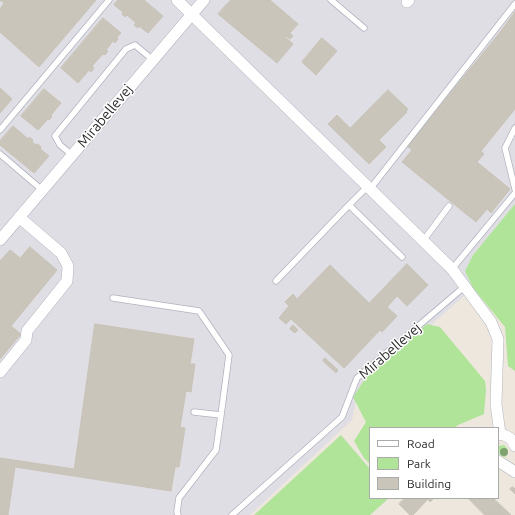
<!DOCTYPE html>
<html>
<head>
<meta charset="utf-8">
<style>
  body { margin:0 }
  #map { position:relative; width:515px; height:515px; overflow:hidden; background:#ede7dd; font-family:Ubuntu,sans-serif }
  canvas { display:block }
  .legend { position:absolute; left:369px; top:427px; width:130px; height:72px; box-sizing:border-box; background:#fff; border:1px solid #aaa; margin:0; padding:5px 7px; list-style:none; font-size:12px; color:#2b2b2b }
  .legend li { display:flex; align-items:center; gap:8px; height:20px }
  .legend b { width:20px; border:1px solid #aaa }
</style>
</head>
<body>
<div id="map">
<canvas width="515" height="515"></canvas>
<ul class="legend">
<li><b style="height:5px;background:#fff"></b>Road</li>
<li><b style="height:11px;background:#afe499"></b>Park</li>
<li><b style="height:11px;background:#c9c5bb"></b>Building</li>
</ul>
</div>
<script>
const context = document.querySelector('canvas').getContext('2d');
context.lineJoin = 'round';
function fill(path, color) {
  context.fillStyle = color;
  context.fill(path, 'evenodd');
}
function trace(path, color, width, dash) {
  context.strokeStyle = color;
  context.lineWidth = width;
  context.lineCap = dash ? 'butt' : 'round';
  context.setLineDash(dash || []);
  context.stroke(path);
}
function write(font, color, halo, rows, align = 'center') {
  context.font = font + ' Ubuntu,sans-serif';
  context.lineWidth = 3;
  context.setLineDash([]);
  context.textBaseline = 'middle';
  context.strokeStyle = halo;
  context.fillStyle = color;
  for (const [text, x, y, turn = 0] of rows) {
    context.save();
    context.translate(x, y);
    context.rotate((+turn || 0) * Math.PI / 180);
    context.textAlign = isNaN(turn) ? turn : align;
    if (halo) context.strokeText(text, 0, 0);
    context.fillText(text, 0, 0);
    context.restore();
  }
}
const industrial = new Path2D(`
  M0 0H515V204L473 255 465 271 473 288 359 388 352 420 250 515H0Z`);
const green = new Path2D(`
  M515 204V371L508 366 505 327 473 288 465 271 473 255Z
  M427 324 440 327 485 381 486 390 484 414 458 425 454 428H370V464L364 458 354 441 366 422 353 397 369 373Z
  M341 435 370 469V498H389L370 515H254Z
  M504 445C508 448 509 454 505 457 500 457 497 451 499 446Z`);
const building = new Path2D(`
  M0 0H13L0 15V9L4 3Z
  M14 0H96L39 67 0 32V16Z
  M118 0H144L163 16 148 33 139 26 138 28 134 25 136 23 127 15 125 17 122 14 123 12 114 5Z
  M231 0H270L298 24 290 33 293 36 290 39 286 36 285 37 293 44 277 63 218 14Z
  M515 12V109L481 151 484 154 477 162 510 189 491 213 487 209 476 222 402 162 412 150 407 146 501 31Z
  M103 18 121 33 117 37 118 39 115 43 113 41 106 50 108 51 105 55 103 54 92 66 94 68 91 72 89 70 78 83 61 68Z
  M322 38 337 51 316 75 302 62Z
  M0 88 12 99 0 113Z
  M44 89 61 103 51 115 52 117 49 120 48 119 38 130 21 116Z
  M388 90 408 109 406 111 407 112 379 140 386 147 369 164 328 124 337 115 350 128Z
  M13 126 28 139 29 137 33 140 32 142 36 145 38 144 41 147 40 149 49 156 34 173 0 145V141Z
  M30 247 57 270 11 326 21 334 0 359V261L10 250 20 258Z
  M407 264 428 285 407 306 397 296 387 307 397 316 382 332 380 330 344 368 291 319 286 324 279 318 289 306 285 302 293 294 297 299 330 265 369 303Z
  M95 324 194 339 190 364H195L191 392 186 391 180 427 185 428 179 467H175L171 491 15 467 8 515H0V458L74 469Z
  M293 325 298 330 295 333 290 329Z
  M325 358 338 370 336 373 323 361Z
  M513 487 515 489V494L510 489Z
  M405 498H434L430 502 428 499 413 515H410L399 504Z
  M468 498H493L511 515H485Z`);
const lane = new Path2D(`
  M331 0 364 28
  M515 128 505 148 515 189
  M0 130 109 0
  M0 154 42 190
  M72 155 60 145 55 136 126 49 135 45 153 60
  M367 187 349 205 402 257
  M370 189 515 4
  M423 241 449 206
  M452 269 515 193
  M276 281 349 205
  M113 298 199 311 229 355 221 415
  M178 515 177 512 179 498 216 450 221 415 194 412
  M232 515 342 417 357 378 464 287`);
const street = new Path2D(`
  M177 0 452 269 491 322 498 339 496 404 500 434
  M407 2 409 0
  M0 240 204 0
  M0 372 26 340 27 331 67 281 68 266 61 253 19 217
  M498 435 500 434C508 436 512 438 515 446
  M498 461 515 472`);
const trees = [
  [504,452]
];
const streetNames = [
  ["Mirabellevej",105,116,-50],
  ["Mirabellevej",390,351,-41]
];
fill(industrial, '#e0dee5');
fill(green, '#afe499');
fill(building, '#c9c5bb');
trace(building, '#c9c3b6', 1);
trace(lane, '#b1b3bf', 7);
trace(street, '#b1b3bf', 12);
trace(lane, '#fff', 5.5);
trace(street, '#fff', 11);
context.fillStyle = '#80a271';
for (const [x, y] of trees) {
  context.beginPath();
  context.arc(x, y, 4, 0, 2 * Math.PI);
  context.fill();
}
write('14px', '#2b2b2b', '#fff', streetNames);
</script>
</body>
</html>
